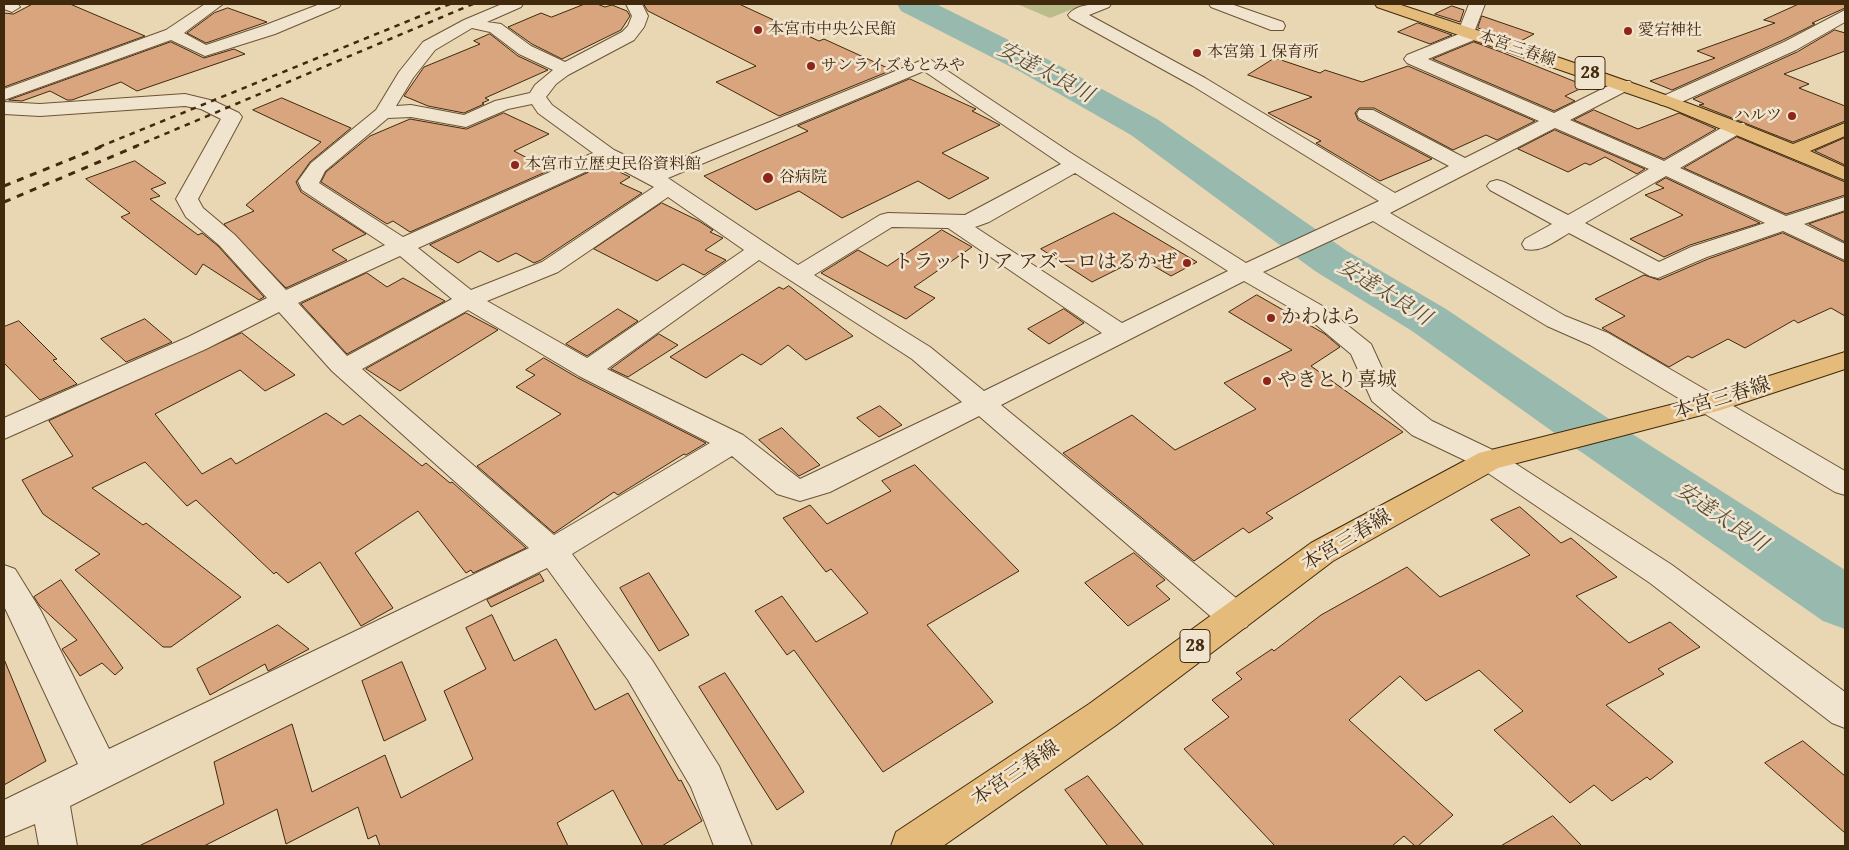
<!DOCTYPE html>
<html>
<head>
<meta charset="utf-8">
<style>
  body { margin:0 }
  #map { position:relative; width:1849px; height:850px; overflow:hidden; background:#e9d6b3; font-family:"Gentium Book Plus",serif }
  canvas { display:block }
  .frame { position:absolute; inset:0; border:5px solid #41290d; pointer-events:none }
</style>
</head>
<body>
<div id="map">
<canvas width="1849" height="850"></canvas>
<div class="frame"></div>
</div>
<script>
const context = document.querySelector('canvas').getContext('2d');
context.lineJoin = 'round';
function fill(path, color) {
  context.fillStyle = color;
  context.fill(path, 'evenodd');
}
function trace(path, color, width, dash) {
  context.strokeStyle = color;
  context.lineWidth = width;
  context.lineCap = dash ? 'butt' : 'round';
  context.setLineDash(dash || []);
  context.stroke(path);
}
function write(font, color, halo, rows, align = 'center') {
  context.font = font + ' "Gentium Book Plus","Noto Serif JP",serif';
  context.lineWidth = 5;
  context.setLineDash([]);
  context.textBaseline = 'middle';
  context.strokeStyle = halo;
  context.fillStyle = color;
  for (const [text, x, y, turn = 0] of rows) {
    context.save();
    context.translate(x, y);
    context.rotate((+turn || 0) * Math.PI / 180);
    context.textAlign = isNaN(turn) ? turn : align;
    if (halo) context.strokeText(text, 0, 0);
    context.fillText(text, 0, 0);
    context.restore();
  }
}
const green = new Path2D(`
  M1017 4H1085L1050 18Z`);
const river = new Path2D(`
  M897 4H936L1045 58 1157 119 1347 251 1446 309 1615 423 1845 570V629L1823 621 1577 449 1412 331 1315 271 1131 135 1021 72 901 11Z`);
const building = new Path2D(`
  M33 4H70L145 36 4 87V13L13 14Z
  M585 4H597L605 7 612 5 627 11 630 16 621 30 562 59 532 44 508 27 541 13 551 17Z
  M644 4H739L819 41 824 39 892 70 779 116 716 82 756 66 648 11Z
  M1799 4H1845V8L1812 23 1815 24 1783 40 1672 90 1650 81 1715 58 1697 51 1775 23 1764 20Z
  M1452 6 1464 10 1460 22 1435 14Z
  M228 8 267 22 206 43 187 33 214 13Z
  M1482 16 1534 34 1519 42 1478 28Z
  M1418 23 1452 35 1430 44 1398 32Z
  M1835 30 1845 33V51L1784 74 1809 84 1799 88 1845 106V121L1793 142 1699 105 1704 104 1693 99 1797 52Z
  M490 34 518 56 548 70 485 98 489 100 482 103 484 104 464 113 428 106 404 96 424 67 480 44 474 41Z
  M171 42 204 58 234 49 245 54 137 91 121 82 72 100H67L50 91 22 101 9 100Z
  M1474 42 1501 52 1586 86 1565 96 1575 101 1554 111 1433 59Z
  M1275 58 1320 73 1325 70 1362 82 1408 66 1535 121 1497 140 1486 135 1453 150 1374 108H1359L1355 113 1358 120 1432 159 1380 181 1316 143 1321 141 1268 113 1312 97 1248 75Z
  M910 79 976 109 972 111 1000 125 942 153 989 178 949 199 918 181 842 218 799 191 756 210 704 176 808 131 798 126Z
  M282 98 351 128 310 162 296 182 301 192 366 234 332 250 347 260 286 288 224 224 254 211 246 205 321 142 253 110Z
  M1594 110 1638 129 1679 113 1716 129 1664 159 1574 120Z
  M504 113 549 134 514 151 550 170 410 232 393 221 387 224 321 182 326 172 370 136 410 119 466 129Z
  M1555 130 1645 169 1637 174 1605 157 1590 165 1585 163 1568 172 1518 149Z
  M1737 137 1845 182V195L1786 214 1684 168Z
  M1845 138V165L1815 151Z
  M135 161 166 183 151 189 160 196 150 199 198 235 202 233 218 246 264 297 259 300 203 264 196 275 121 217 130 213 86 179Z
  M605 165 630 177 620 183 642 193 541 260 534 263 516 253 498 262 480 251 458 263 430 245Z
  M1666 178 1760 223 1690 245 1664 257 1630 239 1683 215 1645 195 1664 188 1656 184Z
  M662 203 699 221 713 230 710 232 723 238 705 250 726 260 704 275 683 264 657 281 594 249Z
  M1845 212V242L1809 224Z
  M1114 213 1197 262 1171 276 1140 258 1092 282 1041 249Z
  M942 230 972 247 914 287 935 298 906 319 821 273 858 250 887 266Z
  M1783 233 1845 262V316L1831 308 1798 323 1794 320 1745 348 1728 339 1692 358 1688 356 1669 367 1602 328 1625 316 1595 299 1644 275 1659 280 1708 259Z
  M367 273 387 287 403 278 445 301 347 354 301 304Z
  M789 286 853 336 806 360 788 345 761 365 742 354 706 378 670 357 779 287 783 289Z
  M1257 295 1325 334 1340 347 1311 366 1403 432 1266 513 1273 518 1249 533 1243 528 1194 561 1063 453 1132 415 1175 450 1256 409 1224 383 1292 350 1229 312Z
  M618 309 638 321 587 356 566 344Z
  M1064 309 1084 323 1049 344 1028 329Z
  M466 313 498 330 400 391 366 369Z
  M145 319 172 342 126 362 101 339Z
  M19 321 57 359 53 360 77 384 40 400 4 363V327Z
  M242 333 295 375 265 391 240 370 155 414 202 474 231 458 236 464 326 413 343 425 360 415 422 466 426 463 450 483 452 482 526 548 473 573 471 570 466 573 418 511 355 553 393 608 361 626 320 562 288 583 276 572 274 574 196 500 187 506 145 462 92 488 143 525 146 523 241 597 171 647H163L75 570 100 554 43 514 22 480 73 456 49 421Z
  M659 334 678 345 628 377 611 369Z
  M544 358 578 378 706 443 686 455 684 454 618 495 614 492 554 533 477 466 561 414 516 387 535 375 526 370Z
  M880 406 902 425 879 437 857 418Z
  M782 428 820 465 799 476 759 440Z
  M915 465 1019 571 927 625 993 702 883 772 794 650 787 655 755 611 782 596 816 642 868 613 831 569 826 572 783 518 810 505 827 524 891 491 882 481Z
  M1520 507 1561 543 1571 538 1617 577 1576 596 1629 643 1670 622 1700 647 1658 669 1664 674 1606 705 1673 762 1650 780 1647 777 1612 801 1594 785 1570 803 1494 730 1523 711 1479 670 1426 701 1400 676 1349 720 1453 815 1418 846H1415L1404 836 1392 846H1275L1184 749 1229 717 1212 700 1242 679 1236 673 1272 649 1274 651 1321 615 1407 567 1440 597 1530 555 1491 520Z
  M1134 553 1165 580 1156 586 1170 599 1128 626 1085 583Z
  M649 573 689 635 659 651 620 588Z
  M540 574 544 581 491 607 487 600Z
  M61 580 123 668 115 675 102 663 80 676 62 649 77 640 40 606 34 597Z
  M492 615 514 661 556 639 595 710 628 693 679 781 681 780 702 821 662 846H643L613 790 557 823 568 846H380L376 835 368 839 358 807 286 844 277 809 204 846H139L224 804 214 762 292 724 312 792 385 755 401 798 473 759 444 691 486 669 466 628Z
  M278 625 309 649 268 671 265 664 210 695 197 669Z
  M4 659 46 761 4 785Z
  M402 662 426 720 384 741 362 681Z
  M725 673 804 792 777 810 699 687Z
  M1803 741 1845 776V833L1765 763Z
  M1088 776 1144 846H1108L1065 790Z
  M1553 816 1582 846H1501Z`);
const minor = new Path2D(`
  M4 4H18L20 7 12 12 4 9Z
  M205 4H223L184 33 206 45 263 26 320 4H341L339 7 275 34 205 56 171 40 4 100V89L166 30Z
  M502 4H523L521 7 487 22 501 24 531 46 565 62 622 32 628 26 632 16 626 4H642L648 16 644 27 634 40 568 75 556 84 546 97 552 105 614 150 654 169 925 59 931 60 1071 153 1246 263 1379 201 1193 86 1070 18 1068 15C1077 3 1097 4 1111 4L1109 7 1089 15 1205 78 1395 193 1449 166 1359 118 1357 114 1359 110H1373L1465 158 1539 121 1407 63 1404 59 1407 55 1459 34 1458 32 1469 4H1485L1475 30 1481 34 1479 38 1428 59 1554 113 1618 81H1630L1633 85 1630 89 1570 120 1664 161 1730 123H1744L1747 127 1744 131 1680 168 1786 216 1845 197V210L1804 224 1845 244V260L1783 231 1707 257 1658 278 1650 276 1569 233C1555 241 1541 253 1525 249L1522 244 1525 239 1552 224 1490 190 1487 186 1490 182 1497 180 1504 182 1568 215 1649 169 1555 128 1390 213 1565 316 1608 333 1845 471V495L1835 492 1590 345 1547 326 1373 221 1263 272 1326 308 1371 344 1392 390 1432 421 1499 453 1672 565 1845 692V728L1832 723 1650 583 1479 467 1412 435 1372 401 1351 354 1308 318 1244 281 1001 405 1247 607 1251 617 1247 627 1235 631 1223 627 979 416 830 492 800 501 777 494 732 456 572 554 652 660 719 766 752 846H714L691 787 628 680 547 568 70 806 77 846H39L35 824 4 837V800L78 764 4 606V565L15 569 41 611 109 749 529 548 332 371 279 312 206 349 4 439V418L188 337 267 298 219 245 186 217 176 199 221 119 201 109 185 106 40 116 4 114V102L40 104 185 94 214 101 239 113 242 117 198 199 203 208 235 235 286 290 385 245 302 190 298 181 311 163 376 110 399 72 423 42 464 20ZM472 28 490 32 519 54 553 70 535 85 530 93 495 101 464 115 411 105 396 106 413 78 435 50ZM924 71 1061 164 965 215 888 213 880 215 798 265 668 178ZM532 104 538 113 593 153 403 237 319 183 325 171 388 118 411 117 466 127 508 109ZM607 162 654 187 542 262 471 290 418 248ZM1075 173 1228 271 1122 323 975 227 989 222ZM1666 176 1765 223 1691 247 1659 262 1585 223ZM668 197 744 250 587 358 487 301 558 272ZM892 227 948 228 1102 333 984 391 930 347 814 275ZM400 256 452 299 347 356 298 303ZM759 260 912 359 962 402 800 479 743 435 607 369ZM468 310 579 376 710 443 554 535 362 369Z
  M1209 4H1231L1283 22 1285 26 1283 30H1271L1211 7Z
  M1845 10V22L1796 50 1675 105H1661L1659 101 1661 97 1784 42Z`);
const major = new Path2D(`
  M1375 4H1398C1531 48 1664 91 1793 144L1845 123V136L1810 151 1845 167V180L1668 107 1377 7Z
  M1845 352V369L1721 410 1498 468 1333 561 1115 726 943 846H891L896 832 1089 704 1311 543 1479 453 1706 396Z`);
const railFar1 = new Path2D(`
  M99 147 450 4
  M134 147 473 4`);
const rail = new Path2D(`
  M4 186 103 146
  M4 202 137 146`);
const markers = [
  [758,30,5,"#8f2418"],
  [1628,31,5,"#8f2418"],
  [1197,53,5,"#8f2418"],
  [811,66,5,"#8f2418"],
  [1792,116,5,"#8f2418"],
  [515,165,5,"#8f2418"],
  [768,178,6,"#8f2418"],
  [1187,263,5,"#8f2418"],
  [1271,318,5,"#8f2418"],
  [1267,381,5,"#8f2418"]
];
const farPoinames = [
  ["本宮市中央公民館",768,30],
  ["愛宕神社",1638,31],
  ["本宮第１保育所",1207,53],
  ["サンライズもとみや",821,66],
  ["ハルツ",1782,116,"right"],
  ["本宮市立歴史民俗資料館",525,165],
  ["谷病院",779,178]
];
const farStreetnames = [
  ["本宮三春線",1517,49,19]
];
const shields = [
  [1590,73,30],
  [1195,646,30]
];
const shieldNames = [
  ["28",1590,73],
  ["28",1195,646]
];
const poiNames = [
  ["トラットリア アズーロはるかぜ",1177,263,"right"],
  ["かわはら",1281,318],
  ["やきとり喜城",1277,381]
];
const streetNames = [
  ["本宮三春線",1722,399,-17],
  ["本宮三春線",1347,541,-31],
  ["本宮三春線",1016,774,-34]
];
const waterNames = [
  ["安達太良川",1045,73,28],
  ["安達太良川",1384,293,32],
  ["安達太良川",1721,518,34]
];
fill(green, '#babd8a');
fill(river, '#97b9ae');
fill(building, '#d8a57e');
trace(building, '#41290d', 1);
trace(minor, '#6b5436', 2);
trace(major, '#41290d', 2);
fill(minor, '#f1e4ce');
fill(major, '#e4bb7a');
trace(railFar1, '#41290d', 2.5, [5.5, 5.5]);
trace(rail, '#41290d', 3, [7, 7]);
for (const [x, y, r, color] of markers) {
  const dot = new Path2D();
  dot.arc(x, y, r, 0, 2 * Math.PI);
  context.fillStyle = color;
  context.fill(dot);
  trace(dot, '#f1e4ce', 2);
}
write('16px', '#41290d', '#f1e4ce', farPoinames, 'left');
write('16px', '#41290d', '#f1e4ce', farStreetnames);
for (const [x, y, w] of shields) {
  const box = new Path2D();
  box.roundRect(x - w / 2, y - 16.5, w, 33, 4);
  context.fillStyle = '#f1e4ce';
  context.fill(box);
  trace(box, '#41290d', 1);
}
write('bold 19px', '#41290d', null, shieldNames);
write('20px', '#41290d', '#f1e4ce', poiNames, 'left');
write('20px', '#41290d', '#f1e4ce', streetNames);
write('italic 21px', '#564d35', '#f1e4ce', waterNames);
</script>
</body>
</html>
